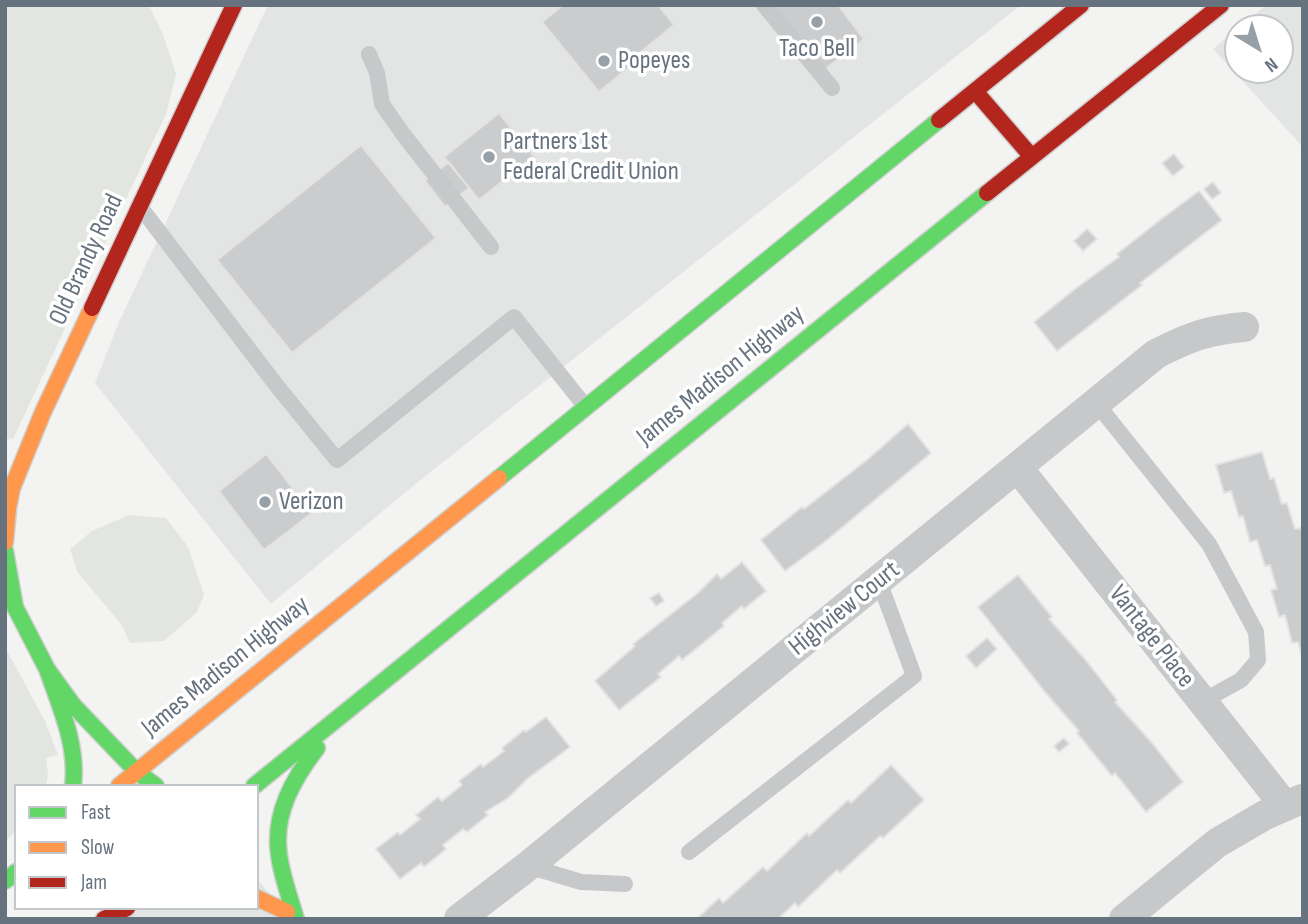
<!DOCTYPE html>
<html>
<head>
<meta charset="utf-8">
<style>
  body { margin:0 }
  #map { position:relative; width:1308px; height:924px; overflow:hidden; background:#f3f3f2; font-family:"Sofia Sans Condensed",sans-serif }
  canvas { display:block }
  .frame { position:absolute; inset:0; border:7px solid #66727e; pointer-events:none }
  .legend { position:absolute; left:14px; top:784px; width:245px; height:126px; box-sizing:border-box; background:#fff; border:2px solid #c2c7cb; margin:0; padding:9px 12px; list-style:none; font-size:21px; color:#66727e }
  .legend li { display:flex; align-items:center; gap:14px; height:35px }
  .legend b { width:35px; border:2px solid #c2c7cb }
  .north { position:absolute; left:1224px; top:14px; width:70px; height:70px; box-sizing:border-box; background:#fff; border:2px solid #c2c7cb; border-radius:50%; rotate:142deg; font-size:19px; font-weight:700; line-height:28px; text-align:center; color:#66727e }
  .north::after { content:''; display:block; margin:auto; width:24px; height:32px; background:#979fa7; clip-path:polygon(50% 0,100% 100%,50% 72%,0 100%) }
</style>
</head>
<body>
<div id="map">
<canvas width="1308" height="924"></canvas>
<div class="frame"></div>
<ul class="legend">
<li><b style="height:9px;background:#63d668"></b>Fast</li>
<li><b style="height:9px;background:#ff974d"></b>Slow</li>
<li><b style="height:9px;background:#b3261e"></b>Jam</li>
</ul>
<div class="north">N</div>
</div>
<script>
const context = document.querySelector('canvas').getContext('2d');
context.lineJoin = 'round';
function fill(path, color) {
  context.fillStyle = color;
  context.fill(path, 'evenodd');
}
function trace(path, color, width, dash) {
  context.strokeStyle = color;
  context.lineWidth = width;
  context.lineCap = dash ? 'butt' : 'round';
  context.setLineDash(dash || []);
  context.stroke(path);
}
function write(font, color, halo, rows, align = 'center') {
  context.font = font + ' "Sofia Sans Condensed",sans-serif';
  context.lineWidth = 7;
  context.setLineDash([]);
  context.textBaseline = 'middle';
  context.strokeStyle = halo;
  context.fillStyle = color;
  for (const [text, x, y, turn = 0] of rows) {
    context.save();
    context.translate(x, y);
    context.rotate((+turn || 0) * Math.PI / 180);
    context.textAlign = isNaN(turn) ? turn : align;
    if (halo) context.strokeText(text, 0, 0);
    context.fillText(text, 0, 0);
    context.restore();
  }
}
const built = new Path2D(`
  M268 5H1021L419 481 271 604 95 383 119 322Z
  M1266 5H1303V147L1213 49 1238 28V70H1280V28H1238Z
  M257 879 292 919H92L104 908H257Z`);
const green = new Path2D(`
  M5 5H149L164 37 176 74 166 114 13 439 5 438Z
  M129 515 166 518 188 547 204 595 197 612 164 641 130 643 122 625 78 573 70 549 92 531Z
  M5 647 45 721 58 755 46 758 48 775 46 786H16V831L5 841Z`);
const building = new Path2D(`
  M563 5H658L674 25 631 60 634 63 599 92 542 22Z
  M771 5H838L864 39 823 71Z
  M499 113 534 156 479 200 444 157Z
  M361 145 436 238 292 353 217 260Z
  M1174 154 1184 167 1173 176 1162 163Z
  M449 162 469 188 445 207 425 181Z
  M1213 182 1221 193 1212 199 1204 189Z
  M1199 191 1222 220 1140 283 1142 285 1057 351 1034 322 1075 289 1119 257 1117 254 1160 220Z
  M1087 229 1097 239 1083 251 1074 241Z
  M908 424 931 453 827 540 785 571 761 540 802 507 804 509 867 460Z
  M1262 452 1270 479 1274 478 1282 504 1287 503 1295 529 1301 528 1303 534V659L1298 642 1292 643 1285 615 1279 617 1271 590 1277 589 1270 565 1265 566 1257 540 1250 542 1243 516 1239 517 1231 491 1224 493 1216 465Z
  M266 454 312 513 264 550 219 491Z
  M742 562 766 591 744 609 742 606 722 623 724 626 682 660 679 656 658 674 661 677 619 710 595 681 635 646 633 644 698 593 717 574 721 579Z
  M1018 575 1052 617 1049 619 1084 658 1117 700 1115 702 1152 743 1183 782 1146 812 1115 773 1112 776 1077 733 1079 731 1045 692 978 607Z
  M659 593 664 601 656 606 650 598Z
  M987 638 997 649 976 668 966 656Z
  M546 717 570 747 527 779 508 798 485 812 488 815 467 832 463 829 443 845 446 849 424 867 421 863 400 879 376 849 398 832 400 835 420 819 416 815 438 797 442 801 462 785 459 781 481 764 483 767 504 751 502 748 524 730 526 732Z
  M1064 738 1069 744 1059 752 1054 746Z
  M891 765 924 800 883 838 880 836 840 873 837 870 798 907 795 903 778 919H701L699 917 719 898 723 903 763 867 767 871 807 833 809 836 848 800 851 803Z`);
const lane = new Path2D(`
  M764 5 832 88
  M369 54 377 73 382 104 403 134 491 247
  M141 208 277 386 337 460 514 317 585 406
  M1097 404 1209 544 1256 632 1258 660 1241 680 1203 701
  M689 852 914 676 879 581
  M528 866 581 882 625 884`);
const street = new Path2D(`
  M1018 468 1285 806
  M459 919 528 866 1156 354C1189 337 1208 330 1244 327
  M1124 919 1217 843 1265 815 1302 799`);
const fast = new Path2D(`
  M499 478 939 120
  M5 551 15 607 47 669 73 705 136 771 156 786
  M47 669C60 707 78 745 73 786
  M254 786 987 193
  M5 881 16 872
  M296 919C290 898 282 877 279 855 273 814 293 779 317 748`);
const slow = new Path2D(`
  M5 542 8 508 12 488 43 412 92 308
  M119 786 499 478
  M257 898 287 912`);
const jam = new Path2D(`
  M975 91 1032 157
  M939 120 1081 5
  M987 193 1221 5
  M92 308 234 5
  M104 919 127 908`);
const markers = [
  [817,22,7,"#979fa7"],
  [604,61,7,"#979fa7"],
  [489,157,7,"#979fa7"],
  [265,502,7,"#979fa7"]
];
const poiNames = [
  ["Taco Bell",817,49,"center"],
  ["Popeyes",618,61],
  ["Partners 1st",503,142],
  ["Federal Credit Union",503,172],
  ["Verizon",279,502]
];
const streetNames = [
  ["Old Brandy Road",87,260,-65],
  ["James Madison Highway",721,376,-39],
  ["Highview Court",845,609,-39],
  ["Vantage Place",1151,637,52],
  ["James Madison Highway",226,667,-39]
];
fill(built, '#e3e5e4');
fill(green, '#e2e5e0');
fill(building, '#cbcccd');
trace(building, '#e2e2e2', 2);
trace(fast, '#cfcfd0', 19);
trace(slow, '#cfcfd0', 19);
trace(jam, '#cfcfd0', 19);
trace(lane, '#c7c8c9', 16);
trace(street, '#c7c8c9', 30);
trace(fast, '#63d668', 16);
trace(slow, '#ff974d', 16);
trace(jam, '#b3261e', 16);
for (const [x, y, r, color] of markers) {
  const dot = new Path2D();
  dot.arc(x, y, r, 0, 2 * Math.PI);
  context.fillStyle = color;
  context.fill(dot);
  trace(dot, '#fff', 2.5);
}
write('26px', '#66727e', '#fff', poiNames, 'left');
write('26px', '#66727e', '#fff', streetNames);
</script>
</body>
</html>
